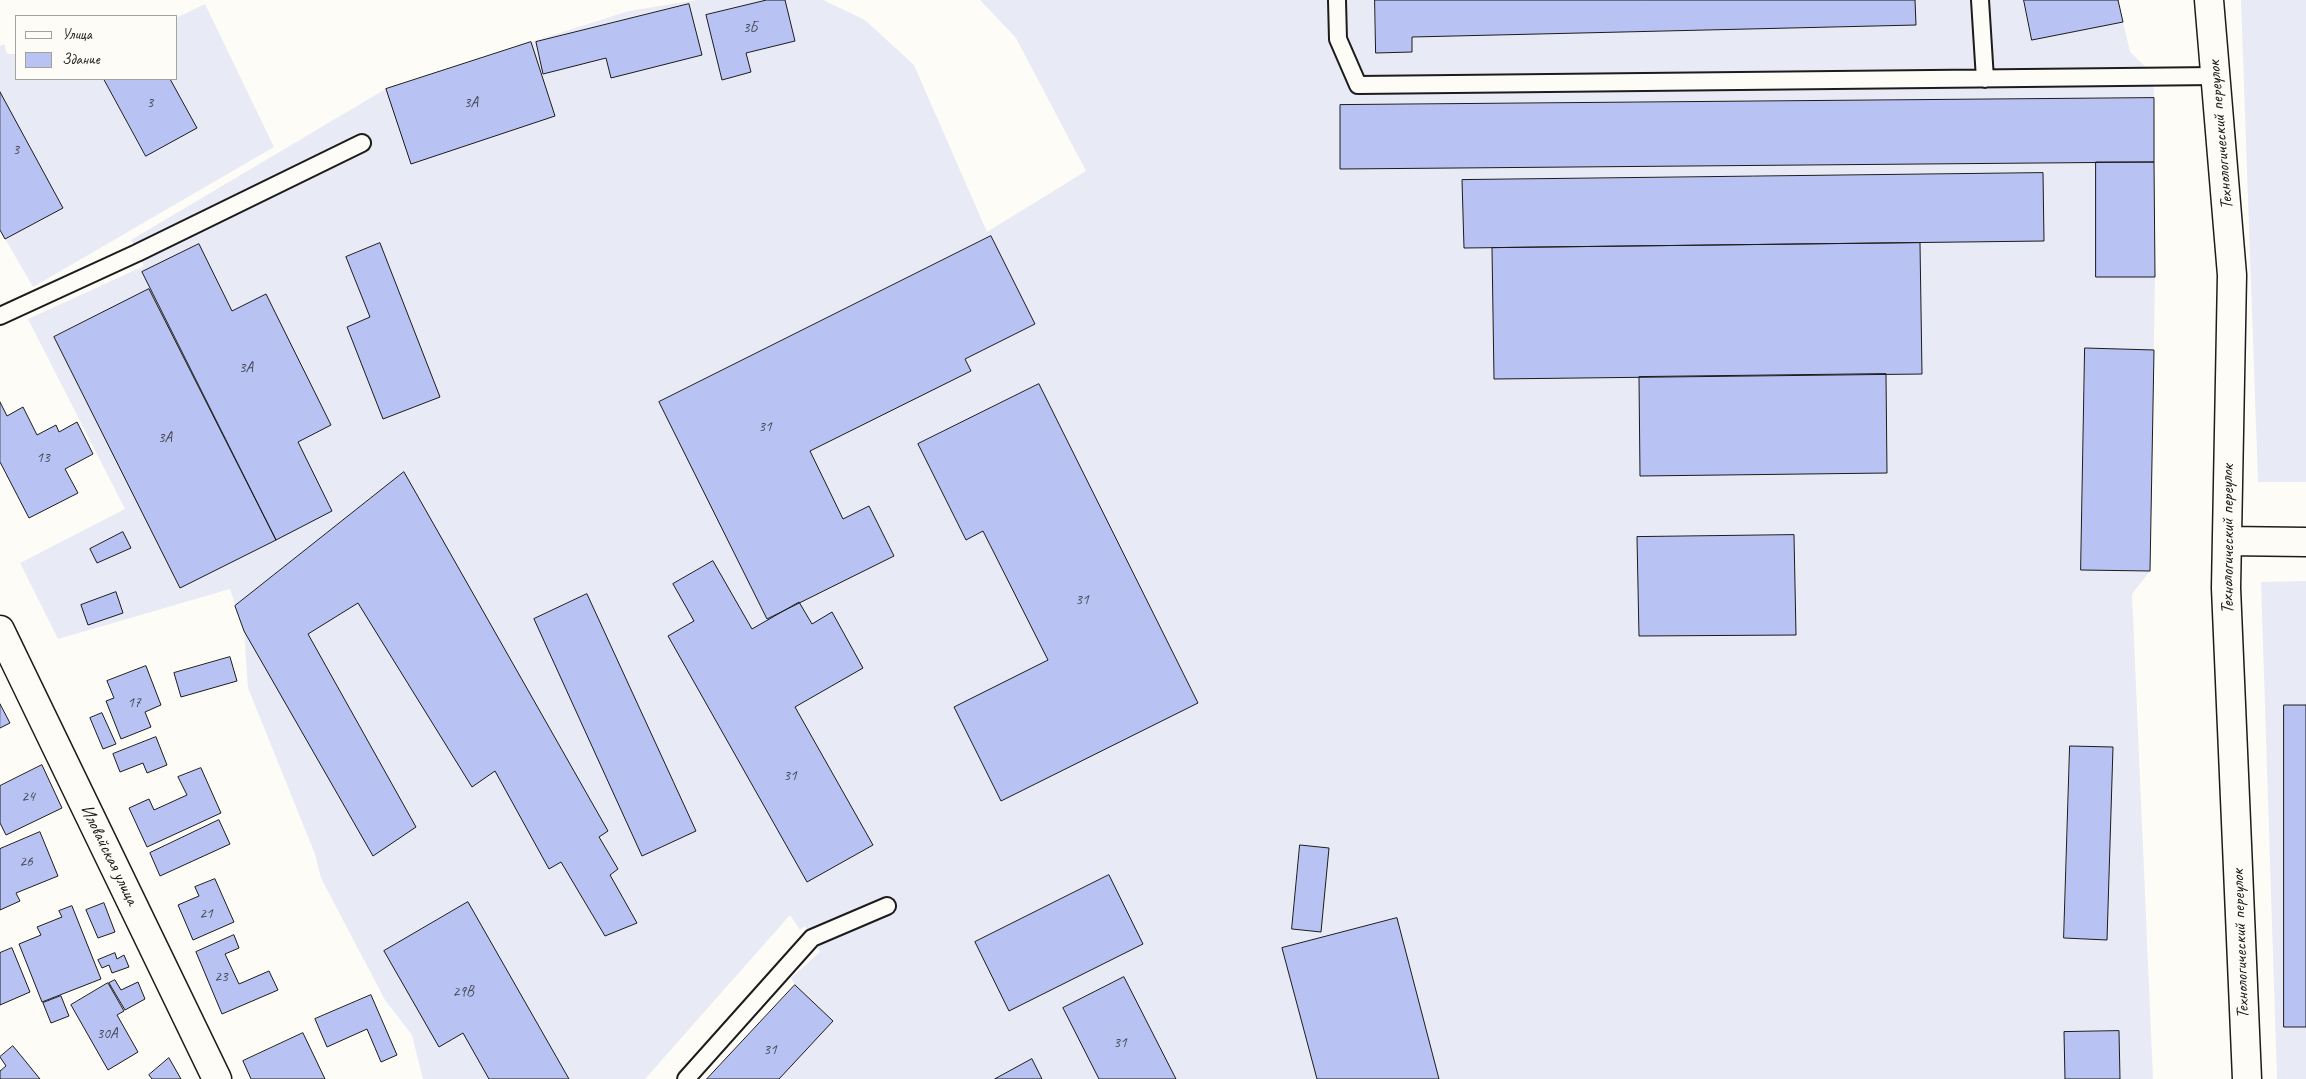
<!DOCTYPE html>
<html>
<head>
<meta charset="utf-8">
<style>
  body { margin:0 }
  #map { position:relative; width:2306px; height:1079px; overflow:hidden; background:#fdfcf7; font-family:Caveat,sans-serif }
  canvas { display:block }
  .legend { position:absolute; left:15px; top:15px; width:162px; height:65px; box-sizing:border-box; background:#fdfcf7; border:1px solid #a3a29f; margin:0; padding:6px 9px; list-style:none; font-size:15px; color:#1c1c1c }
  .legend li { display:flex; align-items:center; gap:10px; height:25px }
  .legend b { width:25px; border:1px solid #a3a29f }
</style>
</head>
<body>
<div id="map">
<canvas width="2306" height="1079"></canvas>
<ul class="legend">
<li><b style="height:6px;background:#fdfcf7"></b>Улица</li>
<li><b style="height:14px;background:#b8c3f4"></b>Здание</li>
</ul>
</div>
<script>
const context = document.querySelector('canvas').getContext('2d');
context.lineJoin = 'round';
function fill(path, color) {
  context.fillStyle = color;
  context.fill(path, 'evenodd');
}
function trace(path, color, width, dash) {
  context.strokeStyle = color;
  context.lineWidth = width;
  context.lineCap = dash ? 'butt' : 'round';
  context.setLineDash(dash || []);
  context.stroke(path);
}
function write(font, color, halo, rows, align = 'center') {
  context.font = font + ' Caveat,sans-serif';
  context.lineWidth = 4.5;
  context.setLineDash([]);
  context.textBaseline = 'middle';
  context.strokeStyle = halo;
  context.fillStyle = color;
  for (const [text, x, y, turn = 0] of rows) {
    context.save();
    context.translate(x, y);
    context.rotate((+turn || 0) * Math.PI / 180);
    context.textAlign = isNaN(turn) ? turn : align;
    if (halo) context.strokeText(text, 0, 0);
    context.fillText(text, 0, 0);
    context.restore();
  }
}
const built = new Path2D(`
  M697 0H823L865 20 914 65 987 232 1086 171 1016 38 980 0H2118L2130 52 2153 74 2154 98 2155 277 2150 571 2132 594 2153 1079H707L795 986 791 978 820 952 805 926 800 930 790 915 645 1079H423L412 1035 385 1000 321 878 315 854 248 688 244 631 230 589 58 639 20 563 125 509 28 319 144 266 131 240 389 87 629 11Z
  M2241 0H2306V482H2258Z
  M205 4 274 147 33 287 0 230V46L4 44 7 54H16V79H176V18Z
  M2306 581V1079H2277L2261 582Z`);
const building = new Path2D(`
  M767 0H785L795 41 746 53 751 72 722 80 706 15Z
  M1375 0H1915L1916 25 1412 37V52L1376 53Z
  M2024 0H2118L2123 22 2032 40Z
  M689 4 702 55 611 78 606 58 543 74 536 42Z
  M531 42 555 116 411 164 386 89Z
  M104 79H170L197 128 146 156Z
  M0 92 63 208 5 239 0 230Z
  M2154 98V162L1340 169V105Z
  M2096 162H2154L2155 277H2096Z
  M2043 173 2044 241 1464 248 1462 180Z
  M991 236 1035 324 965 359 971 371 810 451 843 519 869 506 894 556 767 619 659 402Z
  M380 243 440 397 383 419 347 327 370 317 346 257Z
  M1920 243 1922 374 1494 379 1492 248Z
  M199 244 232 311 266 294 331 425 298 442 332 511 276 540 142 272Z
  M149 289 276 540 180 588 54 337Z
  M2085 348 2154 350 2150 571 2081 570Z
  M1886 374 1887 473 1640 476 1639 377Z
  M1039 384 1198 703 1001 801 954 707 1048 660 983 531 966 540 918 444Z
  M0 402 7 416 23 407 37 435 56 425 59 432 77 422 93 454 65 469 78 493 29 518 0 462Z
  M404 472 608 831 599 837 618 869 610 875 637 923 605 936 561 862 549 869 495 771 472 787 358 603 308 634 416 827 373 856 244 631 235 606Z
  M123 532 131 548 97 563 90 549Z
  M1794 535 1796 635 1639 636 1637 537Z
  M713 561 752 629 799 602 812 624 832 612 863 668 795 707 873 845 807 882 668 636 694 621 673 584Z
  M116 592 123 613 88 625 81 605Z
  M587 594 696 831 642 856 534 619Z
  M230 657 237 681 181 697 174 673Z
  M146 666 161 705 145 712 151 727 121 739 106 701 114 698 107 681Z
  M0 704 10 723 0 728Z
  M2284 705H2306V1027H2284Z
  M102 713 116 744 103 749 90 718Z
  M156 737 167 765 147 773 143 763 120 772 113 754Z
  M2070 746 2113 747 2107 940 2064 938Z
  M42 765 62 808 6 835 0 823V786Z
  M201 768 221 813 147 847 129 808 149 799 154 810 187 795 178 777Z
  M219 820 230 844 160 876 150 853Z
  M40 832 58 876 16 893 20 901 0 910V849Z
  M1300 845 1329 848 1321 932 1292 929Z
  M1109 875 1143 944 1009 1011 975 942Z
  M215 879 234 922 193 940 178 905 199 896 195 887Z
  M468 902 569 1079H489L463 1033 439 1047 384 951Z
  M104 903 115 932 98 938 86 910Z
  M72 906 101 979 42 1002 19 944 41 935 37 927 62 917 59 911Z
  M1397 918 1439 1079H1317L1282 948Z
  M234 935 239 948 225 954 239 984 269 971 278 990 222 1014 196 952Z
  M12 948 30 992 0 1005V953Z
  M115 953 117 959 124 955 129 967 112 973 109 965 102 968 98 960Z
  M1124 977 1176 1079H1099L1063 1008Z
  M115 980 121 990 138 982 145 999 125 1010 109 983Z
  M108 983 124 1011 117 1015 138 1052 108 1070 71 1005Z
  M795 985 833 1021 779 1079H707Z
  M371 995 397 1055 381 1062 367 1029 327 1047 315 1019Z
  M61 996 69 1016 51 1023 43 1003Z
  M2119 1031 2120 1079H2065L2064 1032Z
  M303 1033 325 1079H251L243 1061Z
  M13 1046 40 1079H0V1071L6 1066 0 1057Z
  M169 1058 181 1079H152L149 1075Z
  M1032 1059 1042 1079H995Z`);
const service = new Path2D(`
  M1337 0 1338 39 1358 85 2216 76
  M1980 0 1985 79
  M0 316 137 253 362 143
  M686 1079 812 938 887 906`);
const minor = new Path2D(`
  M2209 0 2232 275 2226 588 2247 1079
  M2227 541 2306 542
  M0 630 217 1079`);
const numberNames = [
  ["3Б",750,28],
  ["3",150,103],
  ["3А",471,103],
  ["3",16,150],
  ["3А",246,368],
  ["31",765,427],
  ["3А",165,438],
  ["13",43,458],
  ["31",1082,600],
  ["17",134,703],
  ["31",790,776],
  ["24",28,797],
  ["26",26,862],
  ["21",206,914],
  ["23",221,977],
  ["29В",463,992],
  ["30А",107,1034],
  ["31",1120,1043],
  ["31",770,1050]
];
const streetNames = [
  ["Технологический переулок",2221,135,-95],
  ["Технологический переулок",2228,539,-90],
  ["Иловайская улица",109,855,64],
  ["Технологический переулок",2241,944,-92]
];
fill(built, '#e8ebf6');
fill(building, '#b8c3f4');
trace(building, '#1c1c1c', 1);
trace(service, '#1c1c1c', 20);
trace(minor, '#1c1c1c', 31);
trace(service, '#fdfcf7', 16);
trace(minor, '#fdfcf7', 28);
write('15px', '#434652', null, numberNames);
write('18px', '#1c1c1c', '#fdfcf7', streetNames);
</script>
</body>
</html>
